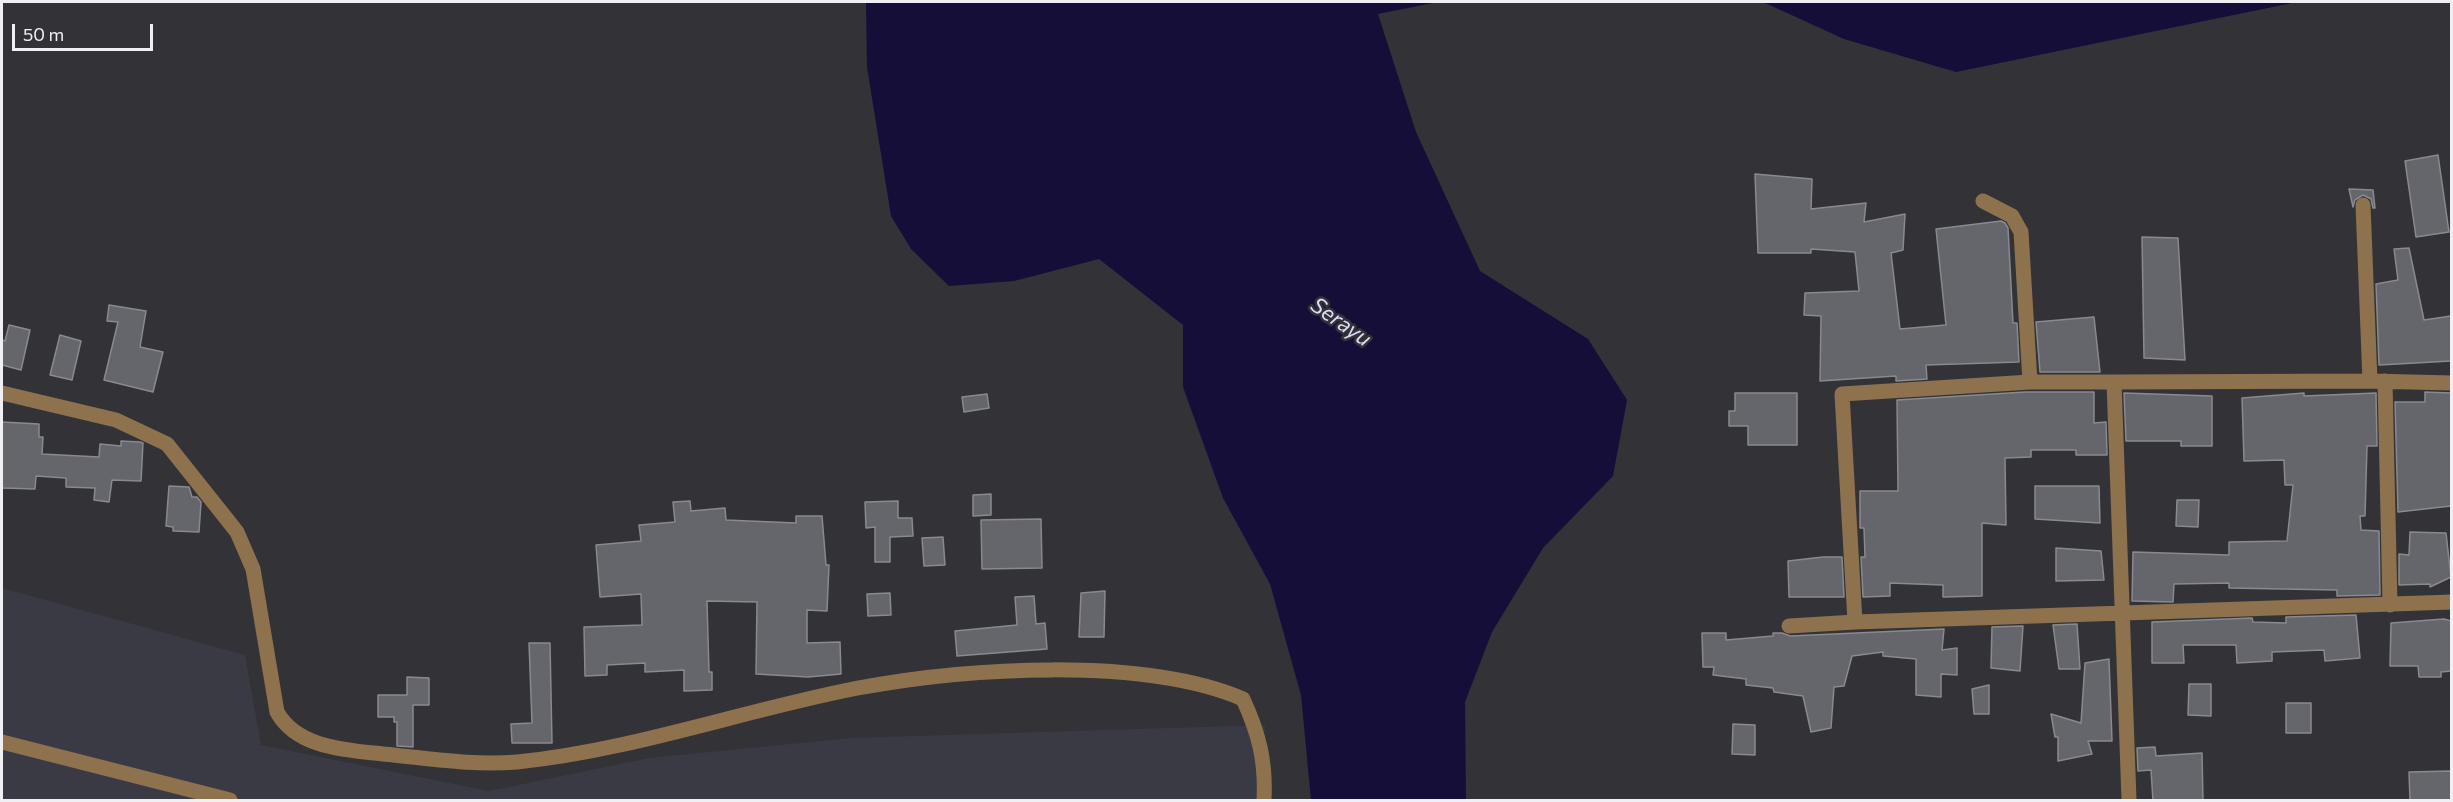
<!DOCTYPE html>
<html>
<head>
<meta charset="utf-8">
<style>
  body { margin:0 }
  #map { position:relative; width:2453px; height:802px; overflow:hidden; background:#323237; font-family:Commissioner,sans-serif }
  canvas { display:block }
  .frame { position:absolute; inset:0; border:3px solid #f0f0f4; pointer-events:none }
  .scale { position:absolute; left:12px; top:24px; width:141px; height:27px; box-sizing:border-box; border:3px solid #f0f0f4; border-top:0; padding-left:8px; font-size:18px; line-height:21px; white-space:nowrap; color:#f0f0f4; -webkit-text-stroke:4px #323237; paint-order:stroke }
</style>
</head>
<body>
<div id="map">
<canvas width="2453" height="802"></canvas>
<div class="frame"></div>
<div class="scale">50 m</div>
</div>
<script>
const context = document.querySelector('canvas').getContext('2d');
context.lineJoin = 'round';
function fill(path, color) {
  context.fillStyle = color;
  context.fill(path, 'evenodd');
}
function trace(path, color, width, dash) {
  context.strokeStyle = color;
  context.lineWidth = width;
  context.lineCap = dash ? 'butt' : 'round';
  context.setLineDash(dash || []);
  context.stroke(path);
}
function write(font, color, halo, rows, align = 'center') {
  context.font = font + ' Commissioner,sans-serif';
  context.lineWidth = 5;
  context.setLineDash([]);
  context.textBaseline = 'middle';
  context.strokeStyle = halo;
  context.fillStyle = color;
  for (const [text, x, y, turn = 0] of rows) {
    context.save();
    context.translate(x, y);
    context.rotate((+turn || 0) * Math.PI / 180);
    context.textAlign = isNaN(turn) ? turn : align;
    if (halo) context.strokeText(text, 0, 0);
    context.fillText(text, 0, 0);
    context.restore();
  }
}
const built = new Path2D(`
  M2 588 245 655 261 745 489 791 649 758 851 738 1265 725 1257 800H2Z`);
const water = new Path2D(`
  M866 2H1438L1378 14 1416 132 1480 271 1588 339 1627 400 1613 476 1543 548 1492 632 1465 702 1466 800H1311L1301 695 1270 584 1223 498 1183 387V325L1099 259 1014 281 949 286 911 249 891 216 867 67Z
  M1763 2H2297L1956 72 1844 39Z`);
const building = new Path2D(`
  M2438 155 2449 232 2416 237 2405 161Z
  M1755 174 1812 179 1811 209 1866 203 1864 222 1905 214 1903 250 1891 253 1900 329 1946 325 1936 229 2001 221 2005 223 2008 228 2013 323H2017L2019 362 1926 365 1927 379 1896 381V376L1820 381 1821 316 1804 315 1805 293 1859 291 1855 252 1811 249V253H1758Z
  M2349 189 2373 190 2375 208H2373L2371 199 2363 195 2355 200 2353 207Z
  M2142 237 2178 238 2185 360 2144 358Z
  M2409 248 2424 320 2451 316V361L2379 365 2376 284 2398 280 2394 249Z
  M109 305 146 311 140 347 163 352 153 392 104 380 118 322 107 321Z
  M2094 317 2100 372H2040L2036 322Z
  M9 325 30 330 21 370 2 365V340L5 341Z
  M60 335 81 341 72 380 50 375Z
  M2025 392H2094V423L2106 422 2107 455H2076V450H2031V457L2005 458 2006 525 1982 523V596L1943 597V585L1890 583V596L1863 597 1861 557H1865L1864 528H1860V491H1898L1897 400Z
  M2425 392 2451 393V506L2398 512 2395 402H2425Z
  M1735 393H1797V445H1748V426H1729V411H1735Z
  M2124 393 2212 396V446H2181V441H2126Z
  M2304 393V396L2376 393 2377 446H2367L2365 516H2360L2361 530 2379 531 2380 595 2337 596V590L2229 588V583L2174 584 2173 602 2132 601 2133 552 2229 555V542L2287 541 2293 485H2285L2284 460 2244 461 2242 398Z
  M987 394 989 408 964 412 962 397Z
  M2 422 39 424V437H43L42 454 99 457 100 444 121 446V441L140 442 143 443 141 481 112 480 109 502 94 500 95 488 66 487V478L36 476 35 489 2 488Z
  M169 486 189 487 192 497H197L201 502 199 532 173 531V527L166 526Z
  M2035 486H2099L2100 523 2035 519Z
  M991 494V515L973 516V495Z
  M2177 500H2199L2198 527 2176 526Z
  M690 501 691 511 725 508 726 520 796 523V516H822L826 565H829L827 611 807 610V643L840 642 841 674 808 677 756 674 757 602 707 601 709 672H712V690L684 691V670L645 672V663L607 665V675L585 676 584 627 642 625 641 594 600 597 596 545 641 541 639 525 675 522 673 502Z
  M898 501V518H912L913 536 890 537V562H875V527L866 528 865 502Z
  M1041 519 1042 568 982 569 981 520Z
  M2410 532 2446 533 2451 577 2430 587V584L2399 585V554L2409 555Z
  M943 537 945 565 924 566 922 538Z
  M2056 548 2101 551 2104 580 2056 581Z
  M1823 557H1842L1844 597H1789L1788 561Z
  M1105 591 1104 637H1079L1081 593Z
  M890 593 891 615 868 616 867 594Z
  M1034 596 1036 624 1045 623 1047 649 957 656 955 631 1017 625 1015 597Z
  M2356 615 2360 658 2325 661 2324 650 2272 652V661L2237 663 2236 645H2183L2184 663H2152V622L2252 618 2253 622 2286 623V617Z
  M2444 619 2451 621V671L2441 672V677H2419L2418 666H2390L2391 623Z
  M2077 624 2080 669H2059L2053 625Z
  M2023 626 2020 671 1991 668 1992 627Z
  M1944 629 1942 650 1957 648V675L1941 674V697L1916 695V659L1883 656V652L1852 656 1844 686 1834 687 1831 728 1811 732 1803 696 1774 692 1773 688 1746 685V679L1713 675 1714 667H1703L1702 633H1726V640L1773 636V633H1782L1790 636Z
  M529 643H550L552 743H512L511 724 532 723Z
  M2109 659 2112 741H2088L2092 754 2058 761V737H2055L2051 714 2081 723 2085 663Z
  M407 677 429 678V705H413V747L397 746V722H394V717H378V695H407Z
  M2189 684H2211V716L2188 715Z
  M1989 685V714H1974L1972 689Z
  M2286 703H2311V733H2286Z
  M1733 724 1755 725V755L1732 754Z
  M2155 747 2156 756 2202 753 2203 801H2153L2151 770 2138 771 2137 748Z
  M2451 771V801H2410L2409 772Z`);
const minor = new Path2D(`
  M1983 201 2012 216 2021 232 2030 382
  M2363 205 2370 381
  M2385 381 2390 605
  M2 393 116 420 167 444 237 532 253 569 277 712C297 748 346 750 383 754 428 758 472 766 517 762 634 750 744 710 858 688 965 668 1142 656 1243 699 1259 734 1266 761 1264 800
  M1855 622 1842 394 2030 382H2114
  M1789 626 1855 622 2452 602
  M2 742 230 800
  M2129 800 2114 382 2370 381 2452 383`);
const waterNames = [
  ["Serayu",1341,322,35]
];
fill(built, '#3a3a45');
fill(water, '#150e39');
fill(building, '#65666c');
trace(building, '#898a90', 1.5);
trace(minor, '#8e714d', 15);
write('italic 22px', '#dcdcfc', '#323237', waterNames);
</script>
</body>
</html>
